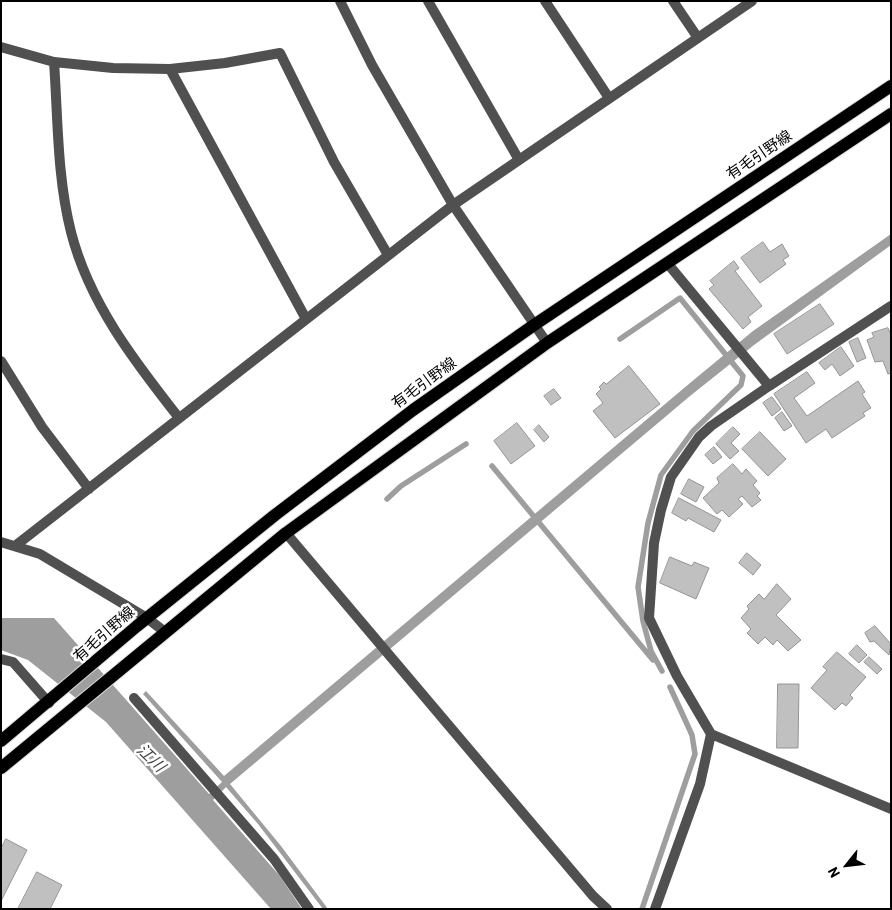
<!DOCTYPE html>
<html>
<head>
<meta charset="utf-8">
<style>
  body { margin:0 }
  #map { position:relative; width:892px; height:910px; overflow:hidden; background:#fff; font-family:Barlow,sans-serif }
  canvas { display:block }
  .frame { position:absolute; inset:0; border:2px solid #000; pointer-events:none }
  .north { position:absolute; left:822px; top:840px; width:50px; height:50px; -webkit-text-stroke:4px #fff; paint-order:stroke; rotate:241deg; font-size:14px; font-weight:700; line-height:20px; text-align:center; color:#000 }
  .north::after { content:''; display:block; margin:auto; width:18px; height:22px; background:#000; clip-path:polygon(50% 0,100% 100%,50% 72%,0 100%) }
</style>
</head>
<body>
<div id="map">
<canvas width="892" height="910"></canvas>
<div class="frame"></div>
<div class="north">N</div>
</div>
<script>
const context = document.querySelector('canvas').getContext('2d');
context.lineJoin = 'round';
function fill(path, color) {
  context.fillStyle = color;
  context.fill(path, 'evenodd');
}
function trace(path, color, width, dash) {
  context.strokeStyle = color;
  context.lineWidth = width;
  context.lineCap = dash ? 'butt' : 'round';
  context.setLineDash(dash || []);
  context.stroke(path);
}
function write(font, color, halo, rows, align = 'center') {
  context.font = font + ' Barlow,"Noto Sans JP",sans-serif';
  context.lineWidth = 5;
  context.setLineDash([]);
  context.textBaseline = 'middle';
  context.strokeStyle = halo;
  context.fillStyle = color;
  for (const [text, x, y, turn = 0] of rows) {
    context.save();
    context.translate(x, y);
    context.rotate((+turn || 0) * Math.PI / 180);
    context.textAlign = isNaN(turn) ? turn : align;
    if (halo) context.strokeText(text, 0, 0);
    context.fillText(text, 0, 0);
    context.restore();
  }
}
const water = new Path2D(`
  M891 234V245L754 345 690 396 230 784 281 846 328 909H323L258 824 226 787 213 800 279 875 302 909H271L106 722 28 660 1 650V618H54L209 794 222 782 143 694 146 691 224 776 690 383 753 331Z`);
const stream = new Path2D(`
  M620 339 680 298 743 376 741 385 693 431 661 475 648 523 638 587 643 621 651 651 662 671
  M492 466 653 660
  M387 499 401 486 466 444
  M642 909 695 754 692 735 670 687`);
const building = new Path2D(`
  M763 242 770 252 782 244 789 256 783 260 786 264 760 283 741 258Z
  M734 261 739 268 735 271 762 306 748 317 751 322 743 329 709 289 714 285 710 281Z
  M820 304 834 324 787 354 774 334Z
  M888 328 891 334V373L888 374 883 361 875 362 867 340 874 337 872 333Z
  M858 338 866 358 857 362 849 342Z
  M841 347 854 366 840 376 832 364 825 370 819 363Z
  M629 366 660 404 615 438 593 411 603 403 596 394 601 389 599 387 604 382 606 384Z
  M807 372 815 383 794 398 807 416 858 381 865 392 862 394 871 408 863 413 865 416 832 438 826 429 806 443 774 394Z
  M554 389 561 398 551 405 544 396Z
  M772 397 781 409 772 416 763 403Z
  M782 412 792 426 784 431 775 418Z
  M517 423 535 446 511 464 494 441Z
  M539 425 549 437 544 442 534 430Z
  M733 427 740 434 731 443 739 451 730 459 716 444Z
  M760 432 786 459 768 476 742 449Z
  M714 447 722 457 713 464 705 455Z
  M733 464 742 474 746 469 757 481 753 485 760 493 757 496 761 500 752 507 742 496 738 499 743 504 729 517 722 510 717 514 703 498 719 483 717 478Z
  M689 479 704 487 696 502 681 494Z
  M679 498 721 520 714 532 688 518 686 521 672 513Z
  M747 553 761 565 753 575 739 563Z
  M670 557 692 566 694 562 709 568 696 599 660 583Z
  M777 584 791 599 776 615 801 640 788 651 777 640 773 645 765 637 758 644 747 633 751 629 741 618 749 609 747 606 759 594 764 599Z
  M875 626 891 644 889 655 874 641 870 642 865 633Z
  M857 645 867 655 859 663 849 654Z
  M837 652 866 677 850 695 853 698 846 706 842 703 835 710 811 688 827 670 823 667Z
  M869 657 882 669 877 674 864 662Z
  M778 684H799L798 748H777Z
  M6 839 27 850 1 901V849Z
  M37 872 62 885 50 909H18Z`);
const minor = new Path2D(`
  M428 1 519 160
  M545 1 609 98
  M673 1 698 38
  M1 47 54 62 113 68 170 69 225 63 280 53 334 162 388 255
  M54 62C58 118 57 177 71 232 89 303 135 362 179 418
  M170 69 306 319
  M668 264 769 386
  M891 306 769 386 711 426 699 437 671 477 661 510 654 543 649 618 677 676 711 734 891 809
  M1 361 42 427 89 489
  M286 533 593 896 607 909
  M1 542 40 554 147 618 165 632
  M15 546 453 205 752 1
  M1 659 13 662 49 703
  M134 698 274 859 309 909
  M655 909 700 784 711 734`);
const tertiary = new Path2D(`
  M340 1 372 65 453 205 547 343`);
const primary = new Path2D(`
  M1 741 137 626 275 515 413 410 534 325 891 86
  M1 768 286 533 547 343 891 114`);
const streetNames = [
  ["有毛引野線",759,155,-34],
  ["有毛引野線",424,383,-36],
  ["有毛引野線",104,634,-41]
];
const waterNames = [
  ["江川",151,758,44]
];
fill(water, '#9e9e9e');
trace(stream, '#9e9e9e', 5.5);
fill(building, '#c0c0c0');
trace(building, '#949494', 1);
trace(primary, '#dbdbdb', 14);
trace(minor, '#505050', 10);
trace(tertiary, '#505050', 10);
trace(primary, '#000', 12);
write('15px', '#000', '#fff', streetNames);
write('italic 16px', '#3f3f3f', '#fff', waterNames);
</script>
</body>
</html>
